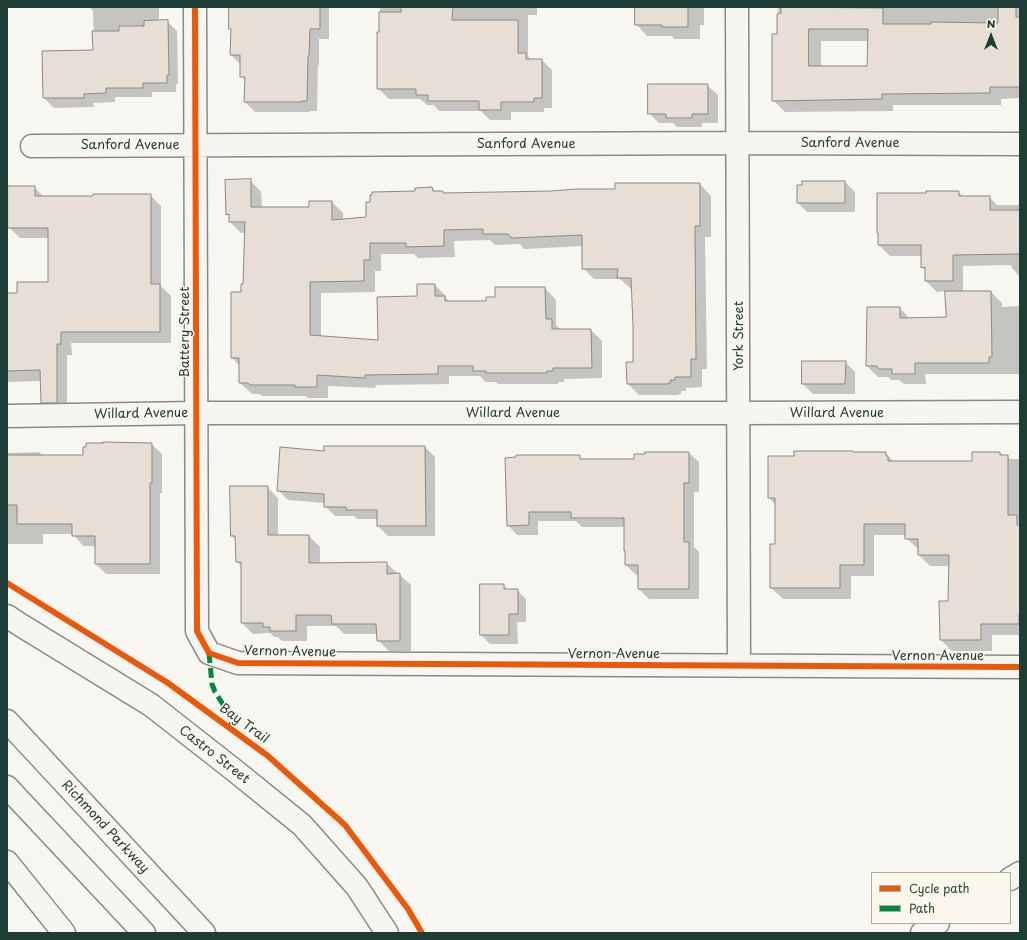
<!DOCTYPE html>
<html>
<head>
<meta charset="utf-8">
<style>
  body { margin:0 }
  #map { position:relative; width:1027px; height:940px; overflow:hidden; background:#f8f6f0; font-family:"Playpen Sans",sans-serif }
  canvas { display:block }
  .frame { position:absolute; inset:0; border:8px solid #1f3d34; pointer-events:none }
  .legend { position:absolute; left:871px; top:872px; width:140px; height:52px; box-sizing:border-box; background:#fbf7ec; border:1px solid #a3ada2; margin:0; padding:5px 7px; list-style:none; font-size:12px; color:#1f3d34 }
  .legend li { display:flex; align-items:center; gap:8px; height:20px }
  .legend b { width:20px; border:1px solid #a3ada2 }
  .north { position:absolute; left:971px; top:16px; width:40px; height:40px; -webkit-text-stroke:3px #fbf7ec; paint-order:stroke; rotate:0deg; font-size:11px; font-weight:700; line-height:16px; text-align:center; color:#1f3d34 }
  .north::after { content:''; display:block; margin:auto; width:14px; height:18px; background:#1f3d34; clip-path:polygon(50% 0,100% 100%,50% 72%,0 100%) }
</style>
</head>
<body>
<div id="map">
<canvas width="1027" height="940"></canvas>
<div class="frame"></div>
<ul class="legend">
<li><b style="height:5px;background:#e8590c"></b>Cycle path</li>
<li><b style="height:5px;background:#00873e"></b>Path</li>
</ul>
<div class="north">N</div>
</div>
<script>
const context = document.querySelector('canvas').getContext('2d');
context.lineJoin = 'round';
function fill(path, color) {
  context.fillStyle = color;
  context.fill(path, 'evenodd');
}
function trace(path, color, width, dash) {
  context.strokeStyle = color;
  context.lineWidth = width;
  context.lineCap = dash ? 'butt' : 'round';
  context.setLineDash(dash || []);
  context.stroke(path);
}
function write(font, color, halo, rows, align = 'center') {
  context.font = font + ' "Playpen Sans",sans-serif';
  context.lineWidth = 3;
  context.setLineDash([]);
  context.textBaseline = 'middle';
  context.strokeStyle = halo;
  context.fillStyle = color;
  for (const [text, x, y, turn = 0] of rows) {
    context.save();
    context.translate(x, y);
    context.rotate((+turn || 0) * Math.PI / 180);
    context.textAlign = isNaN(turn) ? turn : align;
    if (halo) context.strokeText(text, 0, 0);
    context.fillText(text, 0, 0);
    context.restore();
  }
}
const shadow = new Path2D(`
  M89 7H159V22L167 21 177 31 178 84H176V92H152V97H115V102L93 103 94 107 54 108 44 98 94 51 93 11Z
  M230 7H329V39H319V65H318L317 111H310V112H255L245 102 246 81 241 76V65L231 55 232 30 230 28Z
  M380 7H537V15H528V56L531 60H542L552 70V108H544V112H511V120H490L481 111H439L434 105H427L420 99H389L378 88Z
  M636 7H704V25H700V39H674L672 36H647L636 24Z
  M778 7H1020V98L1001 99V105H893V111L785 112 773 100 778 35ZM821 41H869L868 68H821Z
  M708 86 718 95V123H702V127H677L673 123H659L649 113Z
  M250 180 261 192 262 208H310L332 202 343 213V220L367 218 416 192 432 188 436 192H443L445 194 616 190 700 184 711 196V237H705L707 369H702V387L686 388V391H681V394H679V395H639L628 384 627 363H634L632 288H630L620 279H594L583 268V246L524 249 520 244 495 245 490 240 454 241 455 257 418 258 414 254H381V271H375V292L321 293V337L379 341 418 297 435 285 446 296V298L450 302H487L545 288 556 300V325L561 330H591L602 341V378L564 379V382H558V384H498L496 382H485L480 376H449V384L376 385 375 388 328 386V398H308L305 396H262L260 394H252L240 383V366L232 358 242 293 244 285 245 233H241L230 222V218L227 214Z
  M845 182 855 192V212H807L798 203Z
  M34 187 44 197H94L150 195 161 206V286L171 296V343H71L72 355H67V413L53 414 42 403 41 381 7 382V294H18L49 283V238H20L9 227Z
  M958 192 964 197H989L997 205H1020V277L1012 268 1011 265 963 266V292H991L1002 303V307L1020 306V374H925L926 384H904L899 380H891L888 377H878L867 366 900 308 910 319 947 318 946 291 937 292 926 281V271L922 267V256H890L879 245 927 194Z
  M803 362H845L855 372V394H813L803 384Z
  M147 443 151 444 162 454V493H160V574H106L96 564V546H83L73 534H43V544H7V453L39 452 43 456H84L87 448V444Z
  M425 447 435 457V536H388L378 526V519H357L354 516H335L325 506V503L288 500 278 490 325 452Z
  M689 453 699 462V492H694V547L699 552V599H649L639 589V575H636L626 565 625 527H582L576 521H538V535H517L508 525 579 456 583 460H635Z
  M854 453H885L894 462H973L1000 453 1004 456H1007L1010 459H1020V635H992V651H952L941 640 949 602V566H930L919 555V549H918L906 538V535H874V576H851V599H783L771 588 776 545V505L769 498 795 457Z
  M267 487 278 498V536H309L320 547V564L386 563 411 585V651H389L378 640V634H344L336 626H307V641H282L278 637H274L270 633 253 634 242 623V567L237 562 236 540 232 536Z
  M503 585 508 590H517L526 599V622H517L518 644H490L481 635Z`);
const building = new Path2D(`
  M229 7H320V29H310L309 56H308L307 101H301V102H244L245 77H240V55H230L231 29H229Z
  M401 7H453L452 20H518V53H526V59H542V98H534V102H501V110H479V101H428V95H416V89H377V32H379V12H401Z
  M635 7H688V27H662V25H635Z
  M781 7 883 8V24H931V22L998 23V7H1016V17H1020V87H990V93L882 94V99L772 101V34H777V14L781 13ZM809 29H868L867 66H809Z
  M168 20 169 75H167V83H143V88H106V93L84 94V98H43L42 51 93 50 92 31H119V26H144V21Z
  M648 84H708V114H692V118H666V114H648Z
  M251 179V207H309V201H332V220L366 217V202H370V195H372V192L415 191V188L432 187 433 191H443V193L551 191 576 189H615V183H700V226H695L696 359H691V377H675V380H670L671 383H668V384H627L626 362H633V326L631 278H617L618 269H582V235L512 238 508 234H483V229L444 230V246L406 247V243H370V260H364V281L310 282V335L378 340 377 297 417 296V284H435V296H445V301H486V297H495V287H545L546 319H552V329H591L592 368H553V371H547V373H486V371H473V366H438V374L365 375V378L317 375V387H295V385H250L248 383H239V358H231V292H241V284H243L245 222H229V214L226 215 225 180Z
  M802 181H845V203H797V185H802Z
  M8 186H35V196H93V194H151V284H160V332H61V344H57V403H41L40 370 7 371V293H17V282H48V228H8Z
  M926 191H959V196H990V210H1020V254L953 255V281H925V267L921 268V245H878V233H877V193H926Z
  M945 291H991L992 357H989V363H915V374H892V369H879L877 366H866L867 307H900V318L946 317Z
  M802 361H846L845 384H802Z
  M103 442 152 443V483H150V564H95V536H72V524H17V505H7V455H83V447H86V443H103Z
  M324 446H425L426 526H377V510H346V507H324V494L277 491 280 447 324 451Z
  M794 451H853V452H886V456H888V461H972V452H1000V455H1008V515H1017V525H1020V614H1019V624H981V640H940L939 601H948L949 555H918V539H905V524H864V565H840V588H770V544H775V498H768V456H794Z
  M645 452H689V483H684V542H689V589H638V565H625V551H624V518H571V512H529V525L507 526 505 458 516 457V455H580V459H634V454H645Z
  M230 486H268V535H309V563L387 562V574L400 573V641H377L376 624H332L331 615H296V631H270V627H263V623H241V562H236L235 536H231Z
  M480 584H504V589H518V614H509V635H480Z`);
const street = new Path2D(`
  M195 7 197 631 209 653 238 663 1020 667
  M737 7 739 666
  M32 146 738 143 1020 144
  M7 416 196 413H739L1020 412
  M1010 879 1020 873
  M922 933 938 923`);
const primary = new Path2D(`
  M7 616 19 624 151 705 234 770 302 825 357 887 387 933
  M7 862 64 933`);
const highway = new Path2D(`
  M7 721 204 933
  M7 787 144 933`);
const quiet = new Path2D(`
  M209 653 212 684 215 692 230 715 232 721 230 728`);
const cycleway = new Path2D(`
  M195 7 197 631 209 653 238 663 1020 667
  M7 583 168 683 268 756 345 825 408 909 422 933`);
const streetNames = [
  ["Sanford Avenue",850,143],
  ["Sanford Avenue",526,144],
  ["Sanford Avenue",130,145],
  ["Battery Street",185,332,-90],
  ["York Street",739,336,-90],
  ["Willard Avenue",513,413],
  ["Willard Avenue",837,413],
  ["Willard Avenue",141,414,-1],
  ["Vernon Avenue",290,652,1],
  ["Vernon Avenue",614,654],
  ["Vernon Avenue",938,656],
  ["Bay Trail",244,724,36],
  ["Castro Street",214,755,38],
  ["Richmond Parkway",105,827,47]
];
fill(shadow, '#0003');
fill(building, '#e7ded5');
trace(building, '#868b86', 1);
trace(street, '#868b86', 25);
trace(primary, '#868b86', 25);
trace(highway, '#868b86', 25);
trace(street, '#f6f5f1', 22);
trace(primary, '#f6f5f1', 22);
trace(highway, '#f6f5f1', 22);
trace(quiet, '#00873e', 5, [10, 5]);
trace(cycleway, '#e8590c', 6);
write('13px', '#1f3d34', '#fbf7ec', streetNames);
</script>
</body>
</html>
